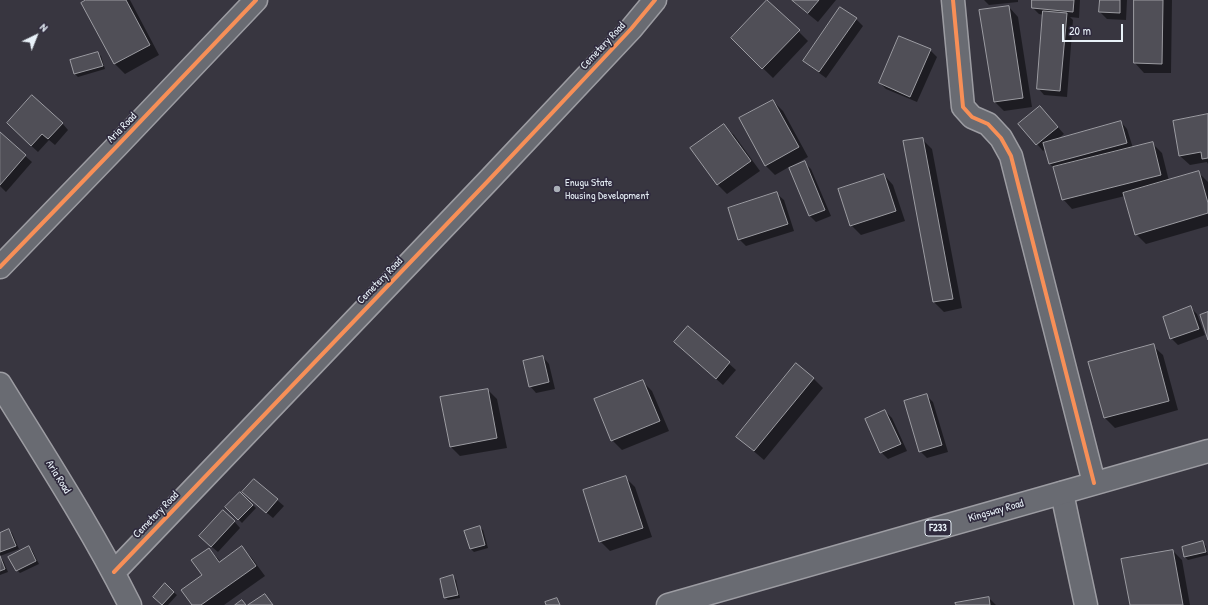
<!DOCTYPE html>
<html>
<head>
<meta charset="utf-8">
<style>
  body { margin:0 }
  #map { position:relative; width:1208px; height:605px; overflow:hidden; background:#383640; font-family:"Patrick Hand",sans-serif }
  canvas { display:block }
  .north { position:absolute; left:16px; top:16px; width:40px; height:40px; -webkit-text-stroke:3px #2f2a3d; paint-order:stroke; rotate:43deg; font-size:11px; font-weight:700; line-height:16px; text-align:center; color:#e8f1f8 }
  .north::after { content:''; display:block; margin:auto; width:14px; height:18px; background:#e8f1f8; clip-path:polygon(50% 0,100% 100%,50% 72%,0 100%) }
  .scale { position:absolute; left:1062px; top:24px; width:61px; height:18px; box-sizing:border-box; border:2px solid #e8f1f8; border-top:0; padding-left:5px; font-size:12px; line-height:14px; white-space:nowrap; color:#e8f1f8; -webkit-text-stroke:3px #2f2a3d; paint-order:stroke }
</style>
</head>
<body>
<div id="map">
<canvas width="1208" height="605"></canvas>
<div class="north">N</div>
<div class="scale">20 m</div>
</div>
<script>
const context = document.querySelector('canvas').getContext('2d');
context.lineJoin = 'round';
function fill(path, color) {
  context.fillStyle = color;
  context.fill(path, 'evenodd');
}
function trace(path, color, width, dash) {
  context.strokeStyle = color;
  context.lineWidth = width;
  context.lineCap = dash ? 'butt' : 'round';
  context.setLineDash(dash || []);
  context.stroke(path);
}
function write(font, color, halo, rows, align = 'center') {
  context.font = font + ' "Patrick Hand",sans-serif';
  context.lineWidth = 3.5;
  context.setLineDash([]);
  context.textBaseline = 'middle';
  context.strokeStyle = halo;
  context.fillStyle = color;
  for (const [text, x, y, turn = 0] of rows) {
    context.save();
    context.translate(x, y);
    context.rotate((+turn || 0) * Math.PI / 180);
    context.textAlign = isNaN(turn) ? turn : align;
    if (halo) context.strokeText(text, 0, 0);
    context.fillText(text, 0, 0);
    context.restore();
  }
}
const shadow = new Path2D(`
  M88 0H130L159 55 125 74 115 64 82 3Z
  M791 0H836L818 22Z
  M984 0H1018V2L989 5Z
  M1033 0H1080L1079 18 1070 17 1073 20 1067 97 1044 95 1038 88 1044 15 1039 14 1033 8Z
  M1101 0H1127L1126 20 1107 19 1100 12Z
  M1135 0H1172L1171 73H1144L1135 63Z
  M768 1 808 41 773 78 732 38Z
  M1009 7 1018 17 1032 107 1004 111 995 102Z
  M841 8 856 19 863 26 826 78 811 67 804 60Z
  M930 50 937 57 917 102 886 89 880 83Z
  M98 53 101 56 105 69 78 77 75 74Z
  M773 101 783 111 808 157 792 166V167L804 162 811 169 831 216 816 222 810 216 789 167 775 175 765 165Z
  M1040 107 1064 134 1055 141 1121 122 1127 129 1133 148 1152 143 1162 153 1169 181 1198 172 1208 182V226L1146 244 1136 234 1125 196 1072 209 1063 199 1055 169 1050 164 1046 149 1043 151 1020 124Z
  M1208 115V164L1207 162 1190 165 1180 156Z
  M62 123 68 130 55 145 49 140 38 152 14 130Z
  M724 126 734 135 760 171 727 194 718 185 692 149Z
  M0 134 32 162 6 192 0 186Z
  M922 139 932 149 962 308 944 312 934 302 904 142Z
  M884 175 893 185 905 221 861 235 851 225Z
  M777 194 784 200 794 231 746 246 739 239Z
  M1191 308 1197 314 1205 335 1178 345 1171 338Z
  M688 327 736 370 723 385 682 349Z
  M1153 346 1163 355 1178 410 1115 428 1105 418 1089 363Z
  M543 357 549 364 555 389 536 393 530 386Z
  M813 378 823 388 764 460 737 437Z
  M642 381 652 391 669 431 622 450 612 440Z
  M488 390 497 399 507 448 460 456 451 447Z
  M927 396 933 402 948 452 927 458 920 451Z
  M885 411 892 418 907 451 888 459 881 452Z
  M625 477 635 487 652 537 610 551 600 541Z
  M240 493 256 508 242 523 226 507Z
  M250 499 277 500 284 506 273 518Z
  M234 521 240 528 218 552 207 543Z
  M479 527 483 530 488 548 474 552 471 549 466 531Z
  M9 530 12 533 19 549 0 556V534Z
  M1203 543 1206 546 1208 555 1188 560 1185 557 1183 547Z
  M29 547 32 550 39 564 20 573 17 570Z
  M242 548 251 557 265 576 224 605H193L203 575 209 549 221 562Z
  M1173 551 1182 560 1190 605H1131Z
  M0 557 3 560 8 572 0 575Z
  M453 577 456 580 460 598 448 600 445 597Z
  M165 585 177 595 168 605H163L154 597Z
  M989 598 996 605H957Z`);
const building = new Path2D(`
  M86 0H126L150 45 114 64 81 3Z
  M767 0 800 30 762 69 731 38Z
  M792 0H819L808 13Z
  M1032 0H1074L1073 12 1032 8Z
  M1100 0H1120V13L1099 12Z
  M1134 0H1163L1162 64 1134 63Z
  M1009 6 1023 98 994 102 979 10Z
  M840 7 857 18 819 72 803 61Z
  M1043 11 1067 13 1060 91 1037 89Z
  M899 36 931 49 910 97 879 83Z
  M98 52 103 66 74 74 70 60Z
  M32 95 63 123 48 139 42 134 31 146 7 123Z
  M773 100 799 147 765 166 739 118Z
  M1040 106 1058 127 1036 145 1018 124Z
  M1208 114V158L1202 159 1201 152 1179 156 1173 121Z
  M1121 121 1127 143 1049 164 1043 143Z
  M724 124 751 161 717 185 690 148Z
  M0 132 26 155 0 185Z
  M923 138 953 299 933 302 903 141Z
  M1153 142 1161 175 1062 200 1053 167Z
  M805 161 825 210 809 216 789 168Z
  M1199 171 1208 203V213L1135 235 1123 193Z
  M884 174 896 211 850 226 838 189Z
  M777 192 788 224 738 240 728 208Z
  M1191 306 1199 329 1170 339 1163 317Z
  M1208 312V340L1200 315Z
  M688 326 730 362 716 379 674 342Z
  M1154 344 1169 401 1104 418 1088 362Z
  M543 356 549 382 529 387 523 361Z
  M796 363 814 378 754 451 736 437Z
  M643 380 660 421 611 441 594 399Z
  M488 389 497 438 450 447 440 397Z
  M927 394 942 445 919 452 904 401Z
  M885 410 901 444 880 453 865 419Z
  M626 476 643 528 599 542 583 490Z
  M254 479 278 499 266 513 242 492Z
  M240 492 253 505 238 520 225 507Z
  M223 510 235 521 211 547 199 536Z
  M480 526 485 545 470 549 464 531Z
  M9 529 16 546 0 552V533Z
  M1203 541 1206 552 1184 557 1182 547Z
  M29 546 36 561 16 571 8 557Z
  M242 546 256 566 201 605H192L181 590 202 575 191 560 209 548 219 562Z
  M1173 550 1183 605H1130L1121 559Z
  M0 556 5 569 0 571Z
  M453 575 458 595 444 598 440 579Z
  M165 583 174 592 162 605 153 597Z
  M265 594 273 605H248Z
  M989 597 990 605H956L955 603Z
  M557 598 560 605H546L545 602Z
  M242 600 246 605H235Z`);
const minor = new Path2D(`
  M953 0 963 107 972 117 988 124 1001 138 1011 156 1094 483
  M0 267 117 146 256 0
  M0 384C45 457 92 529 130 605
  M1062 493 1086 605
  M114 572 488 181 631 29 655 0`);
const major = new Path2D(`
  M668 605 1208 451`);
const cycleway = new Path2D(`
  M953 0 963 107 972 117 988 124 1001 138 1011 156 1094 483
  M0 267 117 146 256 0
  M114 572 488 181 631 29 655 0`);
const markers = [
  [557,189,4,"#aab0b8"]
];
const shields = [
  [938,528,26]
];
const shieldNames = [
  ["F233",938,528]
];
const streetNames = [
  ["Cemetery Road",603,46,-47],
  ["Aria Road",122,128,-46],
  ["Cemetery Road",380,281,-46],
  ["Aria Road",58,477,58],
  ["Kingsway Road",996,511,-16],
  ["Cemetery Road",156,515,-46]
];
const poiNames = [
  ["Enugu State",565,183],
  ["Housing Development",565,196]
];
fill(shadow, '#0007');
fill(building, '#504f57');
trace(building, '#9c9ca2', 1);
trace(minor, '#9c9ca2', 25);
trace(major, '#9c9ca2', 25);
trace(minor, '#696b72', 22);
trace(major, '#696b72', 22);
trace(cycleway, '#f78f57', 4);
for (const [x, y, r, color] of markers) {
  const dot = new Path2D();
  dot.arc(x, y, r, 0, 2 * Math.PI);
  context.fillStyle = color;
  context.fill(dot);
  trace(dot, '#2f2a3d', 1.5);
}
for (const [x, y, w] of shields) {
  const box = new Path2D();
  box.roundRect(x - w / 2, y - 8, w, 16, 3);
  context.fillStyle = '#2f2a3d';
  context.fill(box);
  trace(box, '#e8f1f8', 1);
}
write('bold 10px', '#e8f1f8', null, shieldNames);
write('11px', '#e8f1f8', '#2f2a3d', streetNames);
write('11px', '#e8f1f8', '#2f2a3d', poiNames, 'left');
</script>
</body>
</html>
